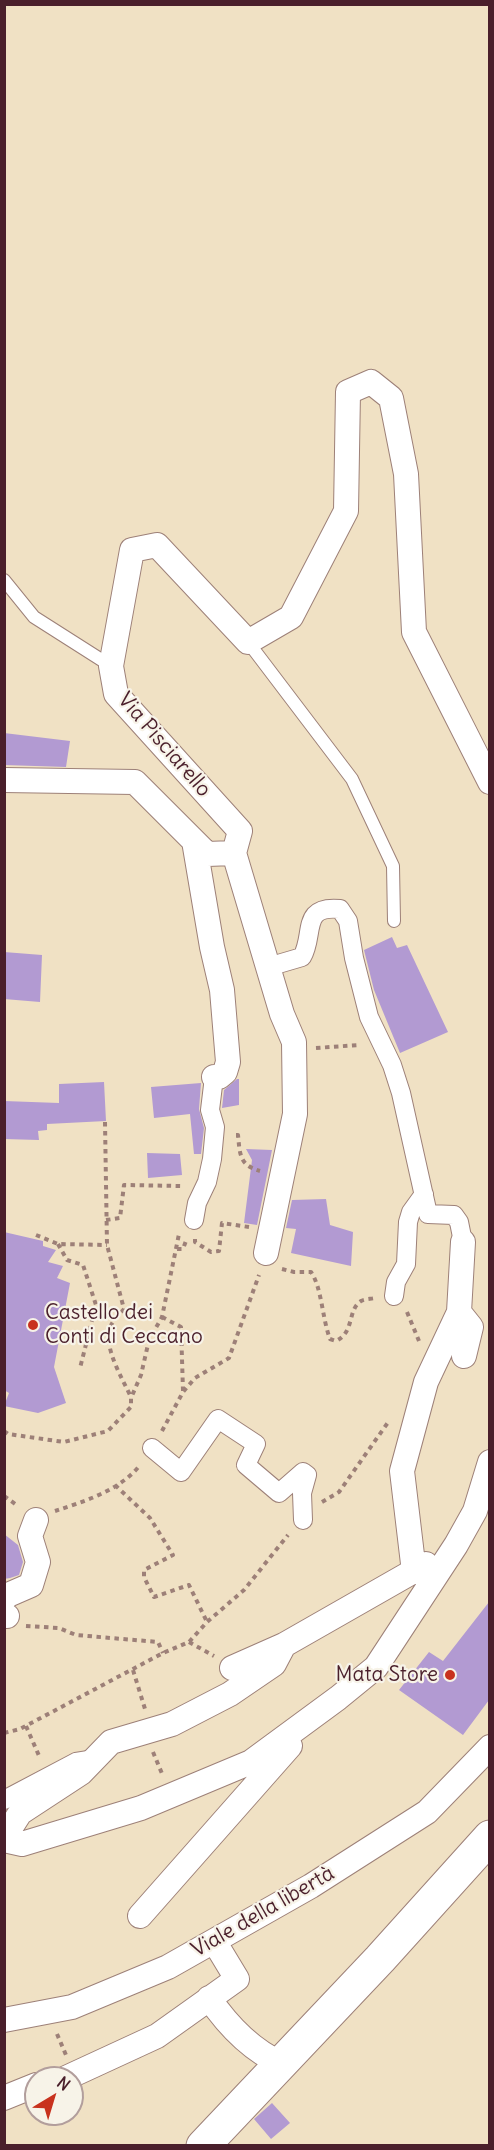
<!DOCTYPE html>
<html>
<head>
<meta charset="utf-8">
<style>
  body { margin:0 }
  #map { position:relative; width:494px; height:2150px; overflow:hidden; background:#f0e1c4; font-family:Delius,sans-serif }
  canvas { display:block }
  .frame { position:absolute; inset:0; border:6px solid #4a1f2b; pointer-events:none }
  .north { position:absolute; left:24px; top:2066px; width:60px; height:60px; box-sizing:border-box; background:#f7f3e8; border:2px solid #b29e9c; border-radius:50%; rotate:38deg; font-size:16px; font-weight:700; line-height:24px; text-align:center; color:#4a1f2b }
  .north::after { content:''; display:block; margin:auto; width:21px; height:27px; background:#c8321e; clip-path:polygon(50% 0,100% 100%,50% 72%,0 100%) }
</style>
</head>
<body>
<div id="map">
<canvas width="494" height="2150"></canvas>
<div class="frame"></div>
<div class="north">N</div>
</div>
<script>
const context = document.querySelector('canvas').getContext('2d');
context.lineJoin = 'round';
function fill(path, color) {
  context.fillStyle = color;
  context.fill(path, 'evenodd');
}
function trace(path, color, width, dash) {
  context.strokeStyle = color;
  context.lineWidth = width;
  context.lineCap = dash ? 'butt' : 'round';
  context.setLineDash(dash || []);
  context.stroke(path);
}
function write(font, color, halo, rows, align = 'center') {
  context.font = font + ' Delius,sans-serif';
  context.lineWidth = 4.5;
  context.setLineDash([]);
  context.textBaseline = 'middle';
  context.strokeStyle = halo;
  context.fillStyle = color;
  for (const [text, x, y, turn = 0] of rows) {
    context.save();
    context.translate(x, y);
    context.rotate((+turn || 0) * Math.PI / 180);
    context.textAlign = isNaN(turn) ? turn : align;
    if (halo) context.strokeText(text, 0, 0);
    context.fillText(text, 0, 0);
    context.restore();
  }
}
const building = new Path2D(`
  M4 733 70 741 66 767 4 765Z
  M392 937 397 948 407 945 448 1032 400 1053 374 990 364 950Z
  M4 952 42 955 40 1002 4 999Z
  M237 1079H239V1105L222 1108 224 1090Z
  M104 1082 106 1121 47 1124V1130L38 1131 39 1140 4 1139V1101L59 1103V1084Z
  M201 1083 199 1109 204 1128 201 1154H194L190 1114 154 1118 151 1087Z
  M246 1149 272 1150 257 1225 244 1223 252 1160Z
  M147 1153 180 1154 182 1175 148 1178Z
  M326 1199 330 1225 353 1232 351 1266 291 1253 296 1229 286 1228 292 1200Z
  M4 1232 43 1241V1246L56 1250 48 1262 63 1266 57 1278 70 1283 54 1367 66 1403 38 1413 4 1406 9 1393 4 1390Z
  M4 1534 18 1545 23 1562 19 1575 10 1578 4 1579Z
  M489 1602V1700L463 1735 399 1690 429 1652 443 1661Z
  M272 2103 290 2123 271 2139 254 2119Z`);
const path = new Path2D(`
  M316 1048 359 1045
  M105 1122 107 1245 124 1309C119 1315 112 1321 110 1328 103 1347 123 1380 131 1397
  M236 1135H238C240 1154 239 1165 260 1171
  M106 1220 120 1218 124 1185 181 1186V1188
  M36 1235 58 1244 107 1245
  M195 1239V1242L211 1252 219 1251 222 1223 249 1227
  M58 1244 67 1260 83 1265 96 1305 80 1368
  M177 1249H183L187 1238
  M282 1269 294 1272H311C322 1288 322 1318 330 1339L336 1341C355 1332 347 1310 361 1301 364 1299 371 1299 375 1298
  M407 1312 419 1341
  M162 1317 181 1327 183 1391
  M4 1431 8 1434 64 1442 108 1431 131 1407V1398L141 1375 149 1340 162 1317 179 1234
  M162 1431 183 1392 195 1378 229 1358 259 1275
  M115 1485 150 1518 173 1555 144 1570V1577L154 1597 189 1585 207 1622
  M4 1496 18 1506
  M322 1502 339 1492 389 1421
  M55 1511C83 1502 121 1490 140 1465
  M26 1626 59 1628 76 1635 158 1642 163 1653
  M189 1642 214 1656
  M133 1670 145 1709
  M26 1726 40 1758
  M4 1733 20 1729 163 1653 189 1642 207 1622 244 1590 288 1535
  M153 1752 163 1776
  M57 2034 66 2055`);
const service = new Path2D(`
  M4 580 34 617 111 666
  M248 642 352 779 393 866 394 921`);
const pedestrian = new Path2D(`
  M268 967 302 957C315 935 300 905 340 909L348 921 354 958 369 1017 392 1065 401 1093 428 1214 454 1215 459 1222 463 1242
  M194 1220 197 1203 207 1182 212 1159 215 1127 210 1110 214 1077
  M394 1296 396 1282 406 1264 408 1222 411 1212 424 1194
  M152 1448 181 1472 218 1419 256 1444 246 1465 279 1493 303 1472 307 1475 302 1493 303 1520
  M4 1800 76 1762 95 1759`);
const minor = new Path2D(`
  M4 780 135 782 207 854 234 853 240 831 116 694 111 666 132 550 157 545 248 642 291 617 346 511 348 392 371 382 391 398 406 474 414 632 490 782
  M194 841 212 947 222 990 228 1062 225 1072 219 1077H214
  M234 853 282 1014 294 1042 295 1114 266 1253
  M459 1312 471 1327 464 1356
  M414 1572 402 1471 426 1382 459 1312 463 1242
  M4 1599 8 1595 31 1585 38 1562 30 1536 36 1520
  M4 1616H7
  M232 1668 284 1645 426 1564
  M4 1838 20 1813 81 1773 111 1742 172 1724 230 1694 274 1664 284 1645
  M4 1840 22 1844 141 1808 251 1762 338 1698 376 1667 456 1545 475 1511 490 1462
  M140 1916 290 1746
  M209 1998C228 2026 251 2050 282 2064
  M4 2020 72 2007 168 1967 311 1886 427 1812 490 1747
  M66 2078 157 2036 237 1979 214 1941
  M4 2098 36 2085`);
const secondary = new Path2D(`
  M203 2146 380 1959 490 1837`);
const markers = [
  [33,1325,6,"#c8321e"],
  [450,1675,6,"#c8321e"]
];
const streetNames = [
  ["Via Pisciarello",164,745,49],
  ["Viale della libertà",263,1912,-30]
];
const poiNames = [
  ["Castello dei",45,1313],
  ["Conti di Ceccano",45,1337],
  ["Mata Store",438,1675,"right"]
];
fill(building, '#b29ad2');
trace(service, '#9d8078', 14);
trace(pedestrian, '#9d8078', 20);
trace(minor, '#9d8078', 26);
trace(secondary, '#9d8078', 35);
trace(path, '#9d8078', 4, [4.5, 4.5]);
trace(service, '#fff', 12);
trace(pedestrian, '#fff', 18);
trace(minor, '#fff', 24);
trace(secondary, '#fff', 33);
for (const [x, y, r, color] of markers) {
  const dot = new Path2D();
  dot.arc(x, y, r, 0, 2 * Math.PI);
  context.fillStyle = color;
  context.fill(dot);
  trace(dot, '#f7f3e8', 2);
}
write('21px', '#4a1f2b', '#f7f3e8', streetNames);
write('21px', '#4a1f2b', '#f7f3e8', poiNames, 'left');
</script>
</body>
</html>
